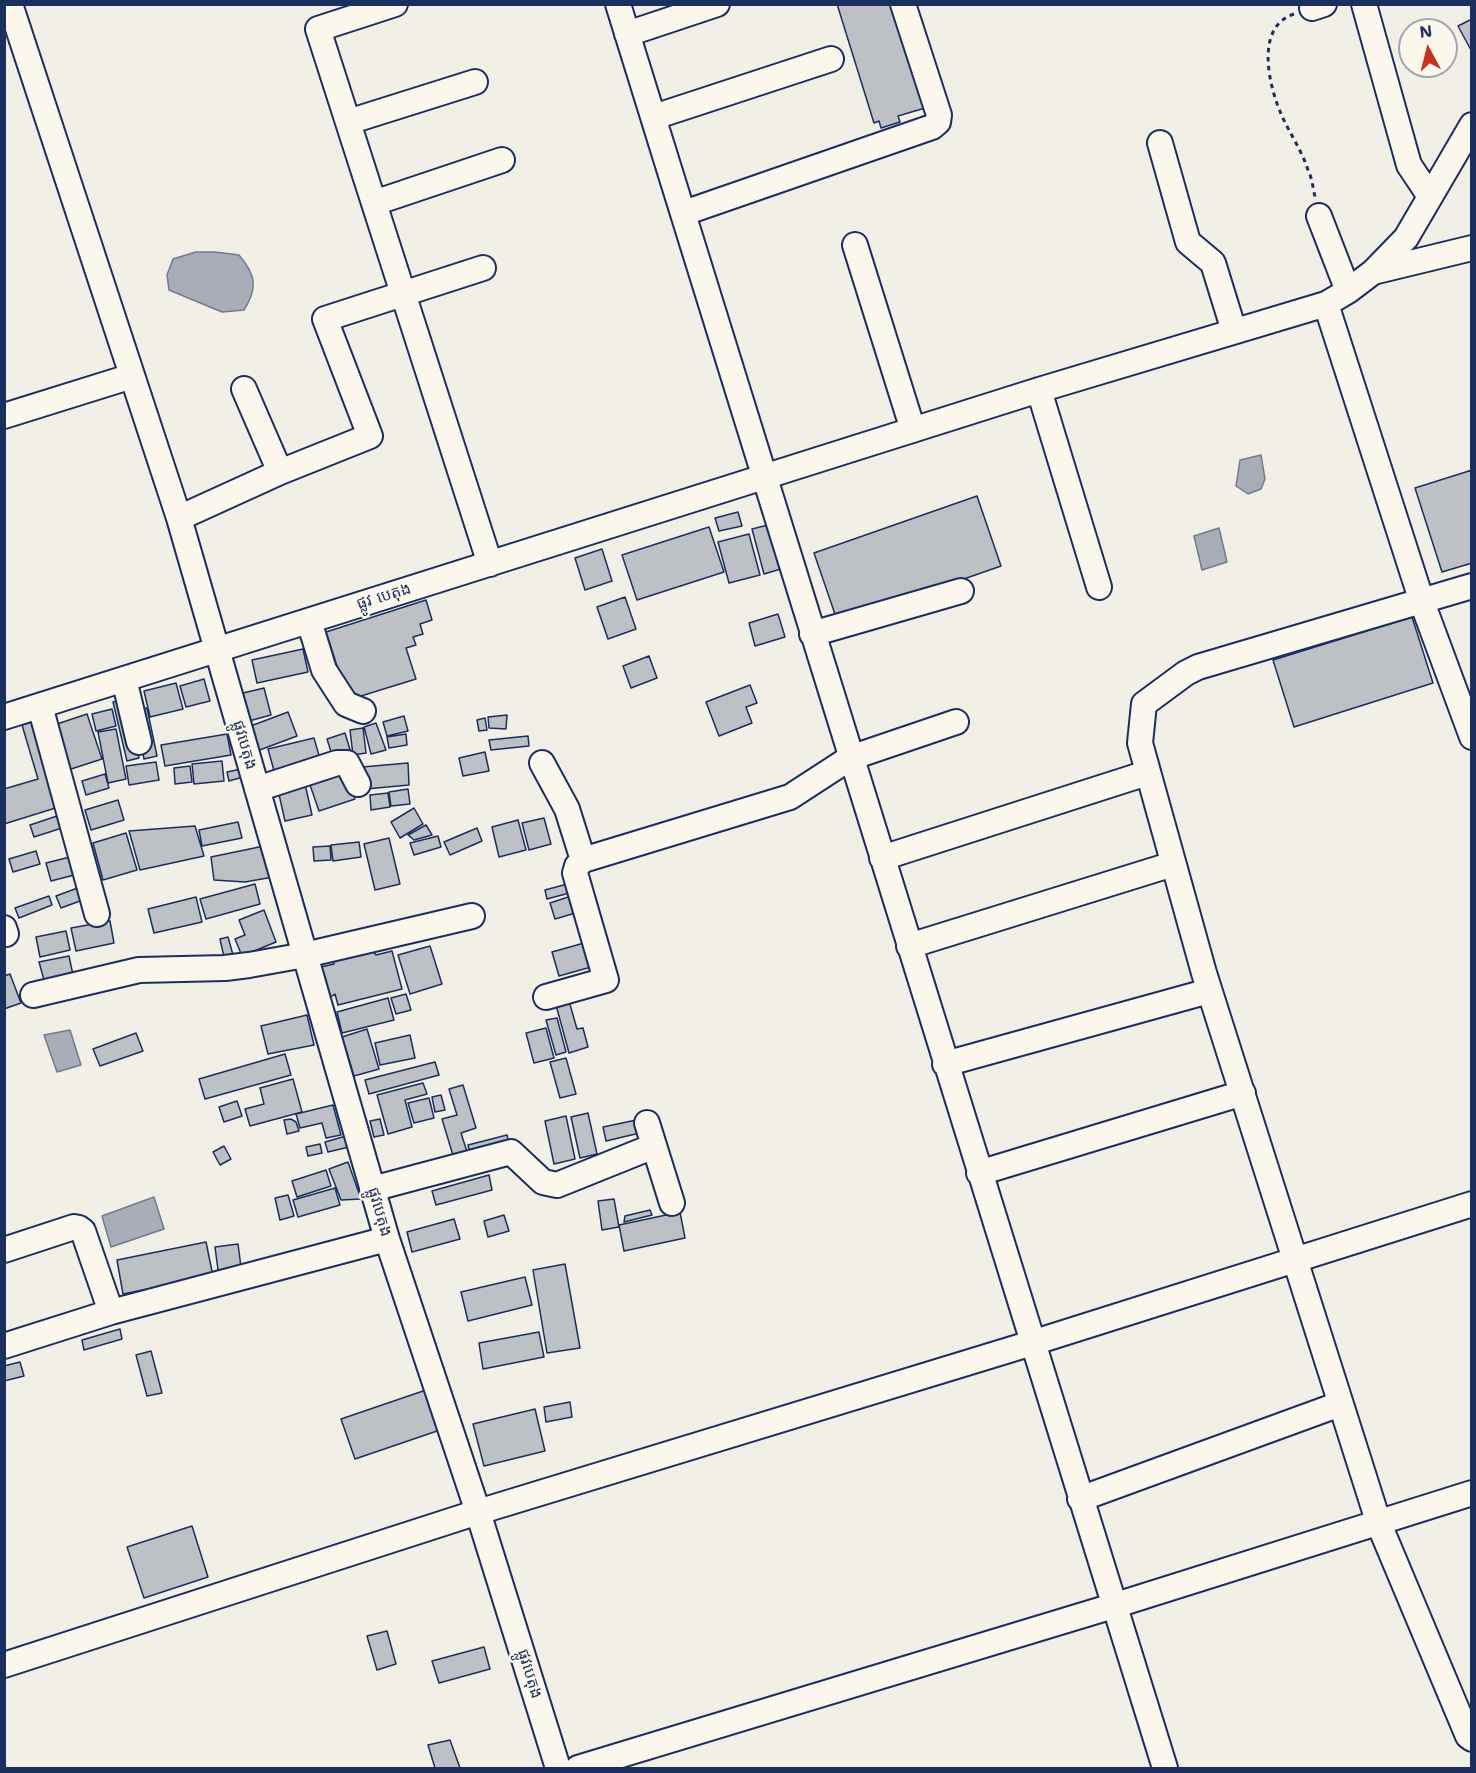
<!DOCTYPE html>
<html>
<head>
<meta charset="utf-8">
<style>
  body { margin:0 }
  #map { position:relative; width:1476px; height:1773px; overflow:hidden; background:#f2efe6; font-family:"Shantell Sans",sans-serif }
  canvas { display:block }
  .frame { position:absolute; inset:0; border:6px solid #1b2f5e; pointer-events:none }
  .north { position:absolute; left:1398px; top:18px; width:60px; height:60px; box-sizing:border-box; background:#fbf7ec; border:2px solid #a1a7b3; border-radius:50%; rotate:353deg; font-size:16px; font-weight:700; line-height:24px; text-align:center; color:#1b2f5e }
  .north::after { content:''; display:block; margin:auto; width:21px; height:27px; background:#c8321e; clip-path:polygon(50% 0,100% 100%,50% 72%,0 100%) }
</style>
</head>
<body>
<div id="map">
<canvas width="1476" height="1773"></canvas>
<div class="frame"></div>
<div class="north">N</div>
</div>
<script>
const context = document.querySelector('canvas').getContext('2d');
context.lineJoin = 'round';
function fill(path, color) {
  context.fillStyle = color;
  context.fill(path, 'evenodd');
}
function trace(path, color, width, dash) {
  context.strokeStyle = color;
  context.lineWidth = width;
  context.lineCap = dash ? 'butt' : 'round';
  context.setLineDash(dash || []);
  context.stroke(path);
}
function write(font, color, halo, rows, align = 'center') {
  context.font = font + ' "Shantell Sans","Noto Sans Khmer",sans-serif';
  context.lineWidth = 5;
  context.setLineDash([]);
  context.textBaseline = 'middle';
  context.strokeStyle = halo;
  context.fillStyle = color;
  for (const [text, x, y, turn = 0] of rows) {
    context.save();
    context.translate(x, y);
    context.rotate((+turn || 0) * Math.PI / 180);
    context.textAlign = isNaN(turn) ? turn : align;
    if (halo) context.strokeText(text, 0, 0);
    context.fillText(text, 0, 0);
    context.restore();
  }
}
const water = new Path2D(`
  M196 252H215L239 255C256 275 258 288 244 310L222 312 169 290 167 275 173 259Z
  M1261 455 1265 479 1261 489 1248 494 1236 486 1240 460Z
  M1219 528 1227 562 1202 570 1194 536Z
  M70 1030 81 1065 57 1072 44 1035Z
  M154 1197 164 1229 111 1247 102 1216Z`);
const building = new Path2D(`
  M837 4H893L925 108 898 116 900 122 881 128 879 121 874 123Z
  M1472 19V52L1458 26Z
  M1472 470V563L1442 572 1415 488Z
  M977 496 1001 566 838 623 814 553Z
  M738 512 742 526 719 531 715 518Z
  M772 524 784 568 764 574 752 529Z
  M709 527 724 572 637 600 622 555Z
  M749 534 760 575 729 583 718 542Z
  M602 549 612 581 585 590 575 558Z
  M625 597 636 629 608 639 597 607Z
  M426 600 432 620 420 624 423 634 413 637 416 645 406 648 416 679 348 700 326 632Z
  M778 614 785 637 755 646 749 623Z
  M1412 617 1433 683 1294 727 1273 660Z
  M303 649 308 672 257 683 252 660Z
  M649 656 657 678 631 688 623 666Z
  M204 679 210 701 186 707 180 686Z
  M176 683 183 709 150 717 144 691Z
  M750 685 757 703 746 707 752 723 719 736 706 702Z
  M264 688 271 715 249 721 243 693Z
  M125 699 139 758 127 761 113 702Z
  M147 708 157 756 144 759 134 711Z
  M112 709 116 726 96 731 92 714Z
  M288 712 297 736 257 751 248 727Z
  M87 714 102 759 68 770 54 725Z
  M507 715 506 729 489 728 488 717Z
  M404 716 408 731 387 736 383 722Z
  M485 718 487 730 479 731 477 720Z
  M36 721 62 806 4 824V789L38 779 22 725Z
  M376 723 386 750 371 754 364 727Z
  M363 728 366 753 353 755 350 730Z
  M116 729 126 779 108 783 98 732Z
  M345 733 351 753 333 758 327 739Z
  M227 734 231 755 165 766 161 745Z
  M406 734 407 745 389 748 387 737Z
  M528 736 529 746 491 750 489 740Z
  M314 738 322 766 276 778 268 749Z
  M485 752 489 771 463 776 459 758Z
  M222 761 224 781 194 784 192 764Z
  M156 762 159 780 129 785 126 766Z
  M408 763 409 785 366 789 362 767Z
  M190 766 192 782 175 784 174 768Z
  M241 769 243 777 229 781 227 772Z
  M347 773 355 799 319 811 310 785Z
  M105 774 109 788 86 795 82 781Z
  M305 784 312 815 285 821 278 790Z
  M408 789 410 804 391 806 389 792Z
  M388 793 390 807 371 810 370 795Z
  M118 800 124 820 91 830 85 810Z
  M414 808 423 824 400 838 391 822Z
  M60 815 65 827 34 837 30 825Z
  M544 818 551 844 529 850 522 823Z
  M518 820 526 850 499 857 492 827Z
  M238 822 242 838 202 846 199 830Z
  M426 825 432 835 414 840 408 835Z
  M195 826 204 856 140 870 129 831Z
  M477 828 482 841 450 855 444 842Z
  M126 833 137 870 103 880 93 843Z
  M438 836 441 847 414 855 410 843Z
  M389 838 400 884 375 890 364 844Z
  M359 842 361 857 333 861 331 845Z
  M264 846 273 877 245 882 214 880 211 857Z
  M330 846 331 860 314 861 313 847Z
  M36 851 40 864 13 872 9 859Z
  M74 856 78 874 51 881 46 863Z
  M571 883 573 892 547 899 545 890Z
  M255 884 260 904 206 919 200 899Z
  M83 886 88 898 61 908 56 896Z
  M574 895 579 912 555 919 550 903Z
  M49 896 52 905 19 918 15 908Z
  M196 897 202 922 154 933 148 909Z
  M264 910 276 942 242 956 235 939 245 935 239 920Z
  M110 921 114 943 76 951 71 928Z
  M66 931 70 950 40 957 36 937Z
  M228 937 233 955 224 957 220 939Z
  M584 943 591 967 559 976 552 952Z
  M430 946 442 984 410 994 398 955Z
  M372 950 376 955 392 951 402 989 338 1005 335 994 329 998 321 967 334 964 333 960Z
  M69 956 73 975 44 980 39 962Z
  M10 974 21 1003 4 1009V976Z
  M406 994 411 1010 396 1014 391 998Z
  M388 998 394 1020 342 1033 337 1012Z
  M569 1001 577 1029 583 1028 588 1047 569 1053 556 1005Z
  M307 1015 314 1045 268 1054 261 1026Z
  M557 1018 566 1052 556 1055 546 1020Z
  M546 1028 554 1058 534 1063 526 1033Z
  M367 1029 379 1069 354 1076 342 1037Z
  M136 1033 143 1051 100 1066 93 1049Z
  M410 1035 415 1058 380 1065 375 1043Z
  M285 1054 291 1075 205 1099 199 1079Z
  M566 1058 576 1094 560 1098 550 1062Z
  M435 1062 439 1075 369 1094 365 1080Z
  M293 1079 302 1112 250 1126 245 1109 264 1104 260 1088Z
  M423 1083 427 1094 405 1100 412 1127 388 1134 377 1095Z
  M463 1085 476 1128 461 1133 469 1158 455 1162 442 1119 457 1115 449 1089Z
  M441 1095 445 1110 435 1112 432 1097Z
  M429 1098 434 1118 414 1123 408 1103Z
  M237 1101 242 1116 224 1122 219 1107Z
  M333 1105 341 1135 326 1138 322 1123 300 1128 296 1114Z
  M588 1113 597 1154 580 1158 571 1117Z
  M566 1116 575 1159 554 1164 545 1121Z
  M291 1119 296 1122 299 1131 287 1134 284 1120Z
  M380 1119 384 1135 374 1137 370 1121Z
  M641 1119 644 1132 606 1141 603 1127Z
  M507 1135 510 1147 471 1158 468 1145Z
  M346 1136 349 1147 328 1152 325 1142Z
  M320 1144 322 1153 308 1156 306 1147Z
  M224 1146 231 1159 220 1165 213 1152Z
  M348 1162 361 1199 341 1200 329 1169Z
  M326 1170 331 1186 297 1197 292 1181Z
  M489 1175 492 1190 436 1205 432 1191Z
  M335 1188 340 1205 298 1217 293 1200Z
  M288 1195 294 1216 280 1220 275 1198Z
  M614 1199 619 1227 602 1230 598 1201Z
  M650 1210 652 1215 624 1222 625 1216Z
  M680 1212 685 1238 624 1251 619 1225Z
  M504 1215 509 1231 488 1237 484 1221Z
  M454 1219 460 1239 412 1252 407 1232Z
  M206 1242 213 1276 123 1294 117 1260Z
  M238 1244 241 1267 218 1270 215 1247Z
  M565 1264 580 1348 547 1353 533 1270Z
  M525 1277 532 1305 468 1321 461 1292Z
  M120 1329 122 1339 84 1350 82 1340Z
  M539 1332 544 1357 483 1369 479 1343Z
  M151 1351 162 1393 147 1396 136 1355Z
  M20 1362 24 1376 4 1381V1366Z
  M426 1390 440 1430 355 1459 341 1419Z
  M570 1402 572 1417 546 1422 544 1407Z
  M535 1409 545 1451 484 1466 473 1424Z
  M192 1526 208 1577 144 1598 127 1547Z
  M387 1631 396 1664 377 1670 367 1636Z
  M484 1647 490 1669 439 1683 432 1661Z
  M450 1740 460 1768H435L428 1745Z`);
const path = new Path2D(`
  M1294 14C1254 27 1269 87 1282 116 1290 134 1302 151 1308 170 1312 178 1313 188 1315 197`);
const minor = new Path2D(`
  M10 4 179 518 387 1239 478 1512 558 1768
  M395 4 318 29 490 564
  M618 4 1165 1768
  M1364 4 1409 165 1429 195
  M1312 8 1324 4
  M627 34 717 4
  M654 117 831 59
  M348 122 475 82
  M1160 143 1188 242 1213 263 1234 331
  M374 203 502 160
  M684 213 932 127 938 122 939 115 903 4
  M1319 216 1348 291
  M855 245 913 430
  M1373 272 1472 248
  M1326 304 1422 602 1472 737
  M244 389 280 472
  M1039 390 1099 587
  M4 416 132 376
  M179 518 280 472 370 436 325 319 483 268
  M1472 586 1198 667 1186 673 1144 704 1140 743 1204 973 1379 1524 1468 1736 1472 1739
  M309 621 324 670 346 704 363 711
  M812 634 961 591
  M124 679 139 742
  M40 706 97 914
  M4 717 1039 390 1326 304 1348 291 1373 272 1406 238 1472 125
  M542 763 567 809 583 860
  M257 789 337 763H347L358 784
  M882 858 1147 773
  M4 928 6 934
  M909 946 1173 864
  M33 995 139 970 225 968 249 965 305 955 472 916
  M546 997 606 980 575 873 577 866 583 860 790 797 850 758 956 722
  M945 1064 1209 991
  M647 1123 672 1203
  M979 1173 1243 1093
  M372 1189 511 1152 543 1182 557 1185 654 1146
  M4 1250 74 1227 79 1228 83 1231 111 1312 387 1239
  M4 1346 111 1312
  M1080 1499 1340 1404
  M4 1665 478 1512 1032 1343 1472 1204
  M578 1768 1113 1606 1472 1493`);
const streetNames = [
  ["ផ្លូវ បេតុង",384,597,-17],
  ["ផ្លូវបេតុង",244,745,74],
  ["ផ្លូវបេតុង",379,1212,74],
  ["ផ្លូវបេតុង",529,1674,73]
];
fill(water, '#a9adb7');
trace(water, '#707b93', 1.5);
fill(building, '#bdc0c4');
trace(building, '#1b2f5e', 1.5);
trace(minor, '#1b2f5e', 28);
trace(path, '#1b2f5e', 3, [4.5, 4.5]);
trace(minor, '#fbf7ec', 24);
write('16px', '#1b2f5e', '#fbf7ec', streetNames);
</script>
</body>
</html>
